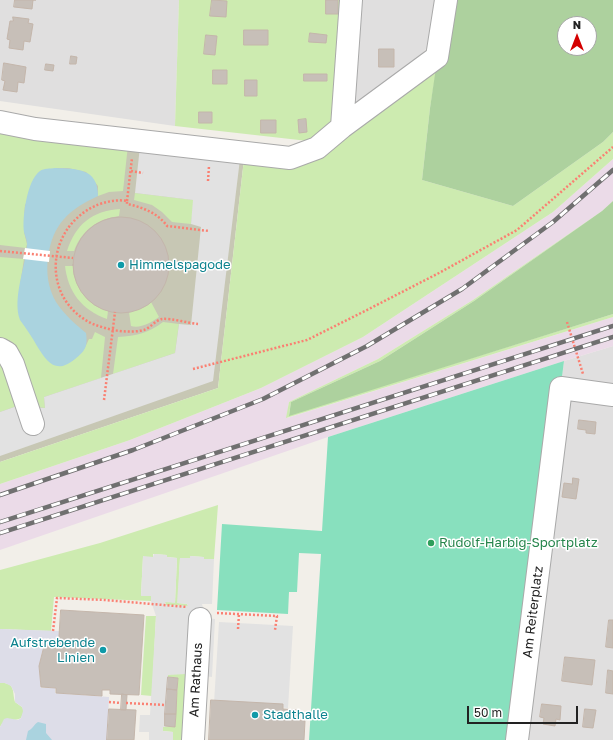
<!DOCTYPE html>
<html>
<head>
<meta charset="utf-8">
<style>
  body { margin:0 }
  #map { position:relative; width:613px; height:740px; overflow:hidden; background:#f2efe9; font-family:"Golos Text",sans-serif }
  canvas { display:block }
  .north { position:absolute; left:557px; top:16px; width:40px; height:40px; box-sizing:border-box; background:#fff; border:1px solid #a7a7a7; border-radius:50%; rotate:0deg; font-size:11px; font-weight:700; line-height:16px; text-align:center; color:#222 }
  .north::after { content:''; display:block; margin:auto; width:14px; height:18px; background:#d40000; clip-path:polygon(50% 0,100% 100%,50% 72%,0 100%) }
  .scale { position:absolute; left:467px; top:706px; width:111px; height:18px; box-sizing:border-box; border:2px solid #222; border-top:0; padding-left:5px; font-size:12px; line-height:14px; white-space:nowrap; color:#222; -webkit-text-stroke:3px #fff; paint-order:stroke }
</style>
</head>
<body>
<div id="map">
<canvas width="613" height="740"></canvas>
<div class="north">N</div>
<div class="scale">50 m</div>
</div>
<script>
const context = document.querySelector('canvas').getContext('2d');
context.lineJoin = 'round';
function fill(path, color) {
  context.fillStyle = color;
  context.fill(path, 'evenodd');
}
function trace(path, color, width, dash) {
  context.strokeStyle = color;
  context.lineWidth = width;
  context.lineCap = dash ? 'butt' : 'round';
  context.setLineDash(dash || []);
  context.stroke(path);
}
function write(font, color, halo, rows, align = 'center') {
  context.font = font + ' "Golos Text",sans-serif';
  context.lineWidth = 3;
  context.setLineDash([]);
  context.textBaseline = 'middle';
  context.strokeStyle = halo;
  context.fillStyle = color;
  for (const [text, x, y, turn = 0] of rows) {
    context.save();
    context.translate(x, y);
    context.rotate((+turn || 0) * Math.PI / 180);
    context.textAlign = isNaN(turn) ? turn : align;
    if (halo) context.strokeText(text, 0, 0);
    context.fillText(text, 0, 0);
    context.restore();
  }
}
const residential = new Path2D(`
  M0 0H179L175 126 0 101Z
  M353 0H446L439 50 427 48 412 66 354 108Z
  M613 346V740H516L564 361Z`);
const industrial = new Path2D(`
  M613 159V201L602 211 473 300 378 359 289 402 287 418 613 317V346L564 361 328 437 0 550V484L130 440 261 388 363 337 553 212Z`);
const construction = new Path2D(`
  M0 130 244 159 218 388 0 462Z`);
const grass = new Path2D(`
  M179 0H346L338 111 331 123 308 141 175 126Z
  M438 60 430 108 422 180 513 206 603 142 613 132V159L553 212 363 337 261 388 130 440 0 484V462L218 388 244 159 288 164Z
  M0 130 128 145 123 191 109 192 98 196V186L86 172 68 168H55L25 205 24 218V232L27 244 26 248 0 245Z
  M135 193 194 200 191 224 172 222 162 212 152 205 134 200Z
  M120 209 119 216C97 219 82 230 74 251H67C76 224 92 211 120 209Z
  M602 211 474 301 380 361 291 402 289 415 613 314V317L286 418 289 402 378 359 473 300Z
  M0 257 24 259 20 285 72 361C82 353 84 350 89 339H92L95 332 105 337 101 378 44 397 45 408 38 407C33 392 25 354 14 344 10 340 5 338 0 337Z
  M65 266H73C75 289 88 303 108 311L107 319C82 310 68 292 65 266Z
  M151 302 159 317C152 322 140 329 131 326L129 312 143 307Z
  M163 322 179 324 175 353 113 374 118 337C136 336 149 333 163 322Z
  M0 356 17 406 0 412Z
  M218 505 214 559H204L203 557 190 556V558H180L178 603 187 604 188 606 166 605 165 602H175L177 558 167 557V555L153 554V557H143L141 595 151 596V601L54 597 51 631 0 629V570L100 543Z
  M146 616H156L152 696 141 695Z
  M170 674H186L185 740H173V732L163 731V727L175 726 178 678 168 677V675Z
  M0 683C16 682 12 692 15 702L22 707 24 711 21 718C12 723 7 715 0 727Z`);
const forest = new Path2D(`
  M446 0H613V132L603 142 513 206 422 180 430 108ZM565 24H589V48H565Z
  M613 201V314L289 416 291 402 380 361 474 301 602 211Z`);
const pitch = new Path2D(`
  M564 361 516 740H309L321 554 299 553 297 592H289L288 614 217 610 222 524 322 531 328 437Z`);
const parking = new Path2D(`
  M140 146 240 159 213 381 0 456V412L17 406 45 408 44 397 175 353 179 324 191 325 201 227 191 224 193 200 135 193Z
  M154 554 167 555V557L177 558 175 603 165 602 166 605 188 606 187 604 177 603 180 558H190V556L204 557V559H214L212 604H202L206 618 215 619 212 677 186 674 168 675 165 727H163V731L173 732V740H149V732H139L140 715H150L156 616 151 601V596H141L143 556 153 557Z
  M219 622 293 626 288 708 214 703Z`);
const plaza = new Path2D(`
  M0 629 59 631 58 646 44 645 39 666 41 688H55V693L109 697 107 740H0V727L4 719 7 718 18 720 21 718 23 711 22 707 15 702V694L11 686 5 683H0Z`);
const water = new Path2D(`
  M55 168C77 169 98 168 98 196 68 210 53 224 48 257 46 273 48 288 56 302 64 314 75 324 86 333 88 347 85 351 75 359 56 375 47 362 37 346 32 337 26 328 20 320 12 298 26 266 27 244 27 240 25 236 24 232 22 218 27 180 40 171 44 168 50 169 55 168Z
  M38 722 46 724V733L52 740H26L28 731C33 729 34 724 38 722Z`);
const pier = new Path2D(`
  M25 248 50 251 49 262 23 259Z`);
const building = new Path2D(`
  M15 0H36H33L32 9 14 7Z
  M212 0 227 1 226 17 210 16Z
  M326 0H338V14H326Z
  M13 17 29 19 28 23 33 24 30 42 24 41 23 50 9 48 10 40 7 39 10 21H13Z
  M244 30H268V45H244Z
  M310 33 327 35 326 43 309 42Z
  M206 35 217 36 215 55 204 54Z
  M379 49H394V67H379Z
  M71 56 77 57 76 64H70Z
  M4 63 26 67 24 83 18 82 17 92 3 90 5 81 2 80Z
  M46 64 54 65 53 71 45 70Z
  M213 70H227V84H213Z
  M304 74H327V81H304Z
  M245 80H257V96H245Z
  M199 112H212V123H199Z
  M306 119 307 132 299 133 298 120Z
  M261 120H276V133H261Z
  M73 265a48 48 0 1 1 96 0a48 48 0 1 1-96 0Z
  M579 420 596 422 595 434 586 433V430L578 429Z
  M573 478 579 479 576 499 562 497 564 483 572 484Z
  M61 610 144 615 139 695 110 694V690H102V696L56 693V688L41 687 39 666 44 646H58Z
  M609 620H613V648L606 647Z
  M565 657 595 660 592 685 562 681Z
  M608 670 613 671V694L606 693Z
  M168 677 178 678 177 690 167 689Z
  M167 689 177 690 176 714H165Z
  M122 694 127 695 126 710H121Z
  M211 700 283 704V709L299 710V720L305 721 304 740H209Z
  M542 704 561 706 560 720 556 719 555 726 543 724 544 718 540 717Z
  M109 709 136 710 134 740H107Z
  M585 709 596 710 593 728 583 727Z
  M165 714H176L175 727 165 726Z`);
const path = new Path2D(`
  M131 171 143 173
  M208 181 209 166
  M127 201 132 158
  M0 251 73 258
  M567 322 583 374
  M198 324C188 323 171 318 162 319 156 320 150 328 144 330 128 334 108 330 93 324 41 300 45 229 95 206 104 202 117 199 127 201V204C142 207 158 213 167 226L209 231
  M193 369 307 340 365 311 439 273 517 230 613 147
  M104 400 115 312
  M217 613 277 616 275 630
  M238 629 239 614
  M53 631 57 598 105 600 187 607
  M109 702 121 703
  M126 703 166 705`);
const minor = new Path2D(`
  M0 122 35 129 290 158 317 148 342 127 437 57 446 0
  M342 127 351 0
  M0 349 7 353 13 364 33 424
  M193 740 200 619
  M517 740 561 388 613 395`);
const rail = new Path2D(`
  M0 495 133 450 263 399 367 346 462 289 553 222 613 170
  M0 522 613 326
  M0 533 613 337`);
const markers = [
  [121,265,4,"#0f9aa8"],
  [431,543,4,"#2e9e5b"],
  [103,650,4,"#0f9aa8"],
  [255,715,4,"#0f9aa8"]
];
const cultureNames = [
  ["Himmelspagode",129,265],
  ["Aufstrebende",95,643,"right"],
  ["Linien",95,658,"right"],
  ["Stadthalle",263,715]
];
const leisureNames = [
  ["Rudolf-Harbig-Sportplatz",439,543]
];
const streetNames = [
  ["Am Reiterplatz",533,612,-83],
  ["Am Rathaus",196,680,-87]
];
fill(residential, '#e0dfdf');
fill(industrial, '#ebdbe8');
fill(construction, '#c7c7b4');
fill(grass, '#cdebb0');
fill(forest, '#add19e');
fill(pitch, '#88e0be');
fill(parking, '#e2e2e2');
fill(plaza, '#dddde8');
fill(water, '#aad3df');
fill(pier, '#fff');
fill(building, '#c7bfb8');
trace(building, '#c4b6ab', 1);
trace(minor, '#a9a9a9', 24);
trace(path, '#fa8072', 2.5, [2, 2]);
trace(minor, '#fff', 22);
trace(rail, '#707070', 4.5);
trace(rail, '#fff', 3, [9]);
for (const [x, y, r, color] of markers) {
  const dot = new Path2D();
  dot.arc(x, y, r, 0, 2 * Math.PI);
  context.fillStyle = color;
  context.fill(dot);
  trace(dot, '#fff', 1.5);
}
write('13px', '#0d838f', '#fff', cultureNames, 'left');
write('13px', '#27864d', '#fff', leisureNames, 'left');
write('13px', '#222', '#fff', streetNames);
</script>
</body>
</html>
